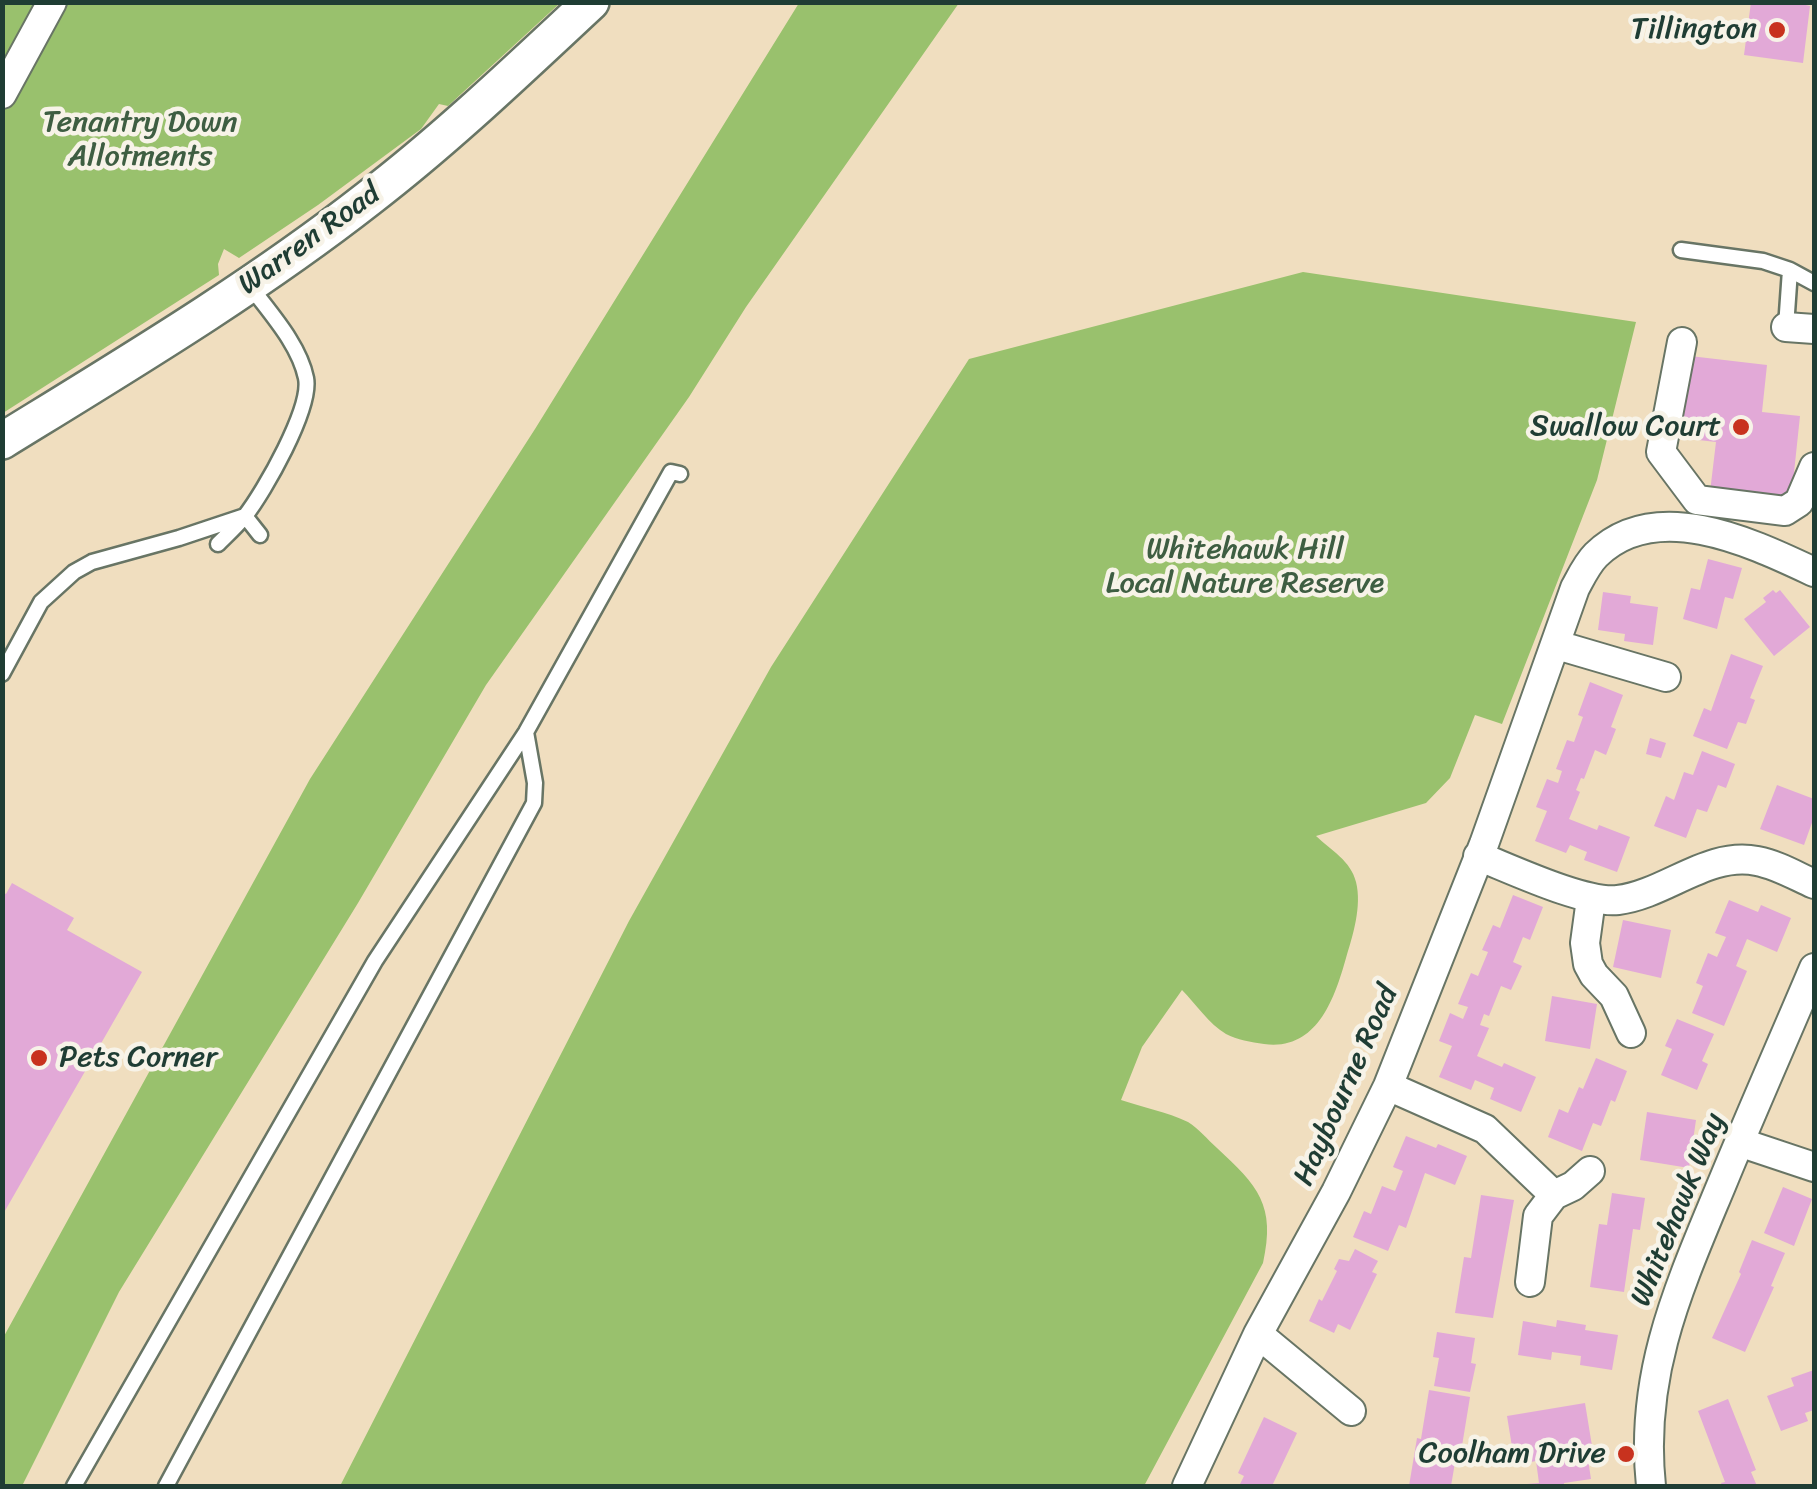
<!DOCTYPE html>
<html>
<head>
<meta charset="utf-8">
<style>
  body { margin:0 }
  #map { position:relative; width:1817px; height:1489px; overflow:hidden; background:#f0debf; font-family:Sriracha,sans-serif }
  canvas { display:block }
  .frame { position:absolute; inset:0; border:5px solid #1f3d34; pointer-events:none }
</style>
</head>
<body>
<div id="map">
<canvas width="1817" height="1489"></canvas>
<div class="frame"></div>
</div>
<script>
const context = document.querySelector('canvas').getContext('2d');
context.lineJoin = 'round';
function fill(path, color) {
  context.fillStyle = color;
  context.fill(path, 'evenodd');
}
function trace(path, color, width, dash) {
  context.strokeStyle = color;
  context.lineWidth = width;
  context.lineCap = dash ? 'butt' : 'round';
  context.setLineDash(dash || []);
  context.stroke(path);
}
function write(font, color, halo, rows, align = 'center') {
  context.font = font + ' Sriracha,sans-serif';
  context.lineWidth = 9;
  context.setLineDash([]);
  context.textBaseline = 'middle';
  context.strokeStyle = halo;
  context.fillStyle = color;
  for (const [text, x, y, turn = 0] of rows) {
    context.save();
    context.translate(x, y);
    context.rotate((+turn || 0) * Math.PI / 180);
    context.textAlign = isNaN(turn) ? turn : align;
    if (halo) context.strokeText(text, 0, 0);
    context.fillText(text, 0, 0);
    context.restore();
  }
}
const green = new Path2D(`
  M3 3H560L448 106 439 104 421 129 318 205 239 258 224 249 218 264 219 275 3 413Z
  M799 3H959L746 307 689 397 486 685 358 903 119 1292 22 1486H3V1338L310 779 535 429Z
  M1303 272 1636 322 1597 480 1502 724 1475 715 1450 778 1426 803 1316 836C1331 850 1351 861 1356 882 1362 906 1353 935 1346 958 1334 1001 1316 1051 1264 1044 1251 1042 1237 1040 1226 1034 1209 1024 1196 1004 1182 990L1142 1047 1121 1100C1142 1107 1167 1112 1188 1122 1198 1128 1208 1140 1217 1148 1258 1186 1276 1205 1263 1263L1144 1486H340L629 921 771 667 969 359Z`);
const building = new Path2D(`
  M1751 2H1793L1810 6 1803 63 1744 55Z
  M1690 356 1767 365 1762 412 1800 416 1791 501 1710 492 1716 442 1681 438Z
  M1708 559 1742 568 1733 599 1725 597 1717 629 1683 619 1691 588 1700 590Z
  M1773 590 1776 593 1780 590 1810 627 1774 656 1744 619 1766 602 1763 598Z
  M1603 592 1631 596 1630 603 1658 607 1653 645 1624 641 1625 634 1598 630Z
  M1731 654 1763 666 1750 698 1755 700 1746 724 1738 722 1727 749 1693 736 1704 708 1711 711Z
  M1590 682 1623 695 1611 727 1616 729 1606 755 1595 750 1584 779 1581 778 1576 790 1580 792 1569 819 1597 830 1599 825 1630 837 1617 872 1584 860 1587 852 1570 845 1566 853 1535 841 1547 811 1536 807 1547 779 1558 783 1562 771 1556 769 1567 740 1574 742 1583 717 1578 715Z
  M1650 738 1666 743 1661 758 1646 754Z
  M1702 751 1735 764 1726 788 1718 785 1707 812 1697 809 1686 838 1654 826 1666 796 1674 800 1684 772 1693 775Z
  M1777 785 1814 799V817L1804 845 1760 829Z
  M12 883 74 918 67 930 142 972 2 1216V892L6 894Z
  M1513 895 1543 907 1530 940 1523 937 1513 962 1522 966 1511 990 1501 986 1489 1016 1484 1014 1480 1025 1489 1028 1477 1056 1502 1067 1504 1063 1536 1077 1521 1112 1490 1099 1494 1088 1475 1080 1471 1090 1439 1077 1452 1046 1439 1041 1450 1013 1463 1019 1468 1007 1458 1004 1471 973 1478 976 1488 952 1482 950 1493 925 1500 928Z
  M1729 900 1758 912 1761 905 1791 918 1777 952 1747 939 1736 966 1747 971 1724 1026 1692 1013 1703 986 1696 983 1708 953 1717 957 1726 937 1715 933Z
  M1623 920 1671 930 1661 978 1613 967Z
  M1552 996 1597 1004 1590 1049 1545 1041Z
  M1677 1019 1714 1034 1702 1061 1708 1064 1697 1090 1661 1075 1672 1049 1665 1046Z
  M1596 1058 1627 1071 1615 1102 1611 1100 1601 1126 1593 1123 1582 1151 1548 1137 1559 1109 1568 1113 1579 1087 1583 1089Z
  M1647 1112 1696 1120 1689 1168 1640 1160Z
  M1406 1136 1436 1148 1438 1144 1467 1156 1455 1185 1425 1173 1406 1228 1399 1225 1388 1251 1353 1237 1364 1211 1371 1214 1382 1186 1395 1191 1403 1171 1393 1167Z
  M1783 1187 1812 1199 1794 1246 1764 1233Z
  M1612 1193 1645 1198 1640 1230 1633 1229 1624 1292 1590 1287 1599 1224 1607 1225Z
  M1481 1195 1514 1200 1493 1318 1455 1313 1464 1257 1471 1258Z
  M1752 1240 1785 1253 1771 1286 1774 1287 1745 1352 1712 1338 1741 1274 1739 1272Z
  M1355 1249 1378 1261 1372 1272 1377 1274 1350 1330 1338 1324 1334 1333 1309 1321 1319 1299 1322 1301 1337 1271 1334 1269 1339 1259 1349 1261Z
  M1557 1320 1586 1325 1585 1330 1618 1335 1612 1370 1580 1365 1581 1356 1552 1352 1551 1360 1518 1355 1523 1321 1556 1327Z
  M1437 1332 1475 1338 1471 1363 1476 1364 1470 1392 1434 1386 1439 1358 1433 1357Z
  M1814 1370V1410L1805 1413 1808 1421 1781 1431 1767 1396 1794 1386 1791 1378Z
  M1429 1390 1470 1397 1462 1446 1458 1445 1451 1486H1409L1417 1438 1421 1439Z
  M1728 1399 1756 1470 1751 1472 1757 1486H1722L1721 1483 1725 1482 1698 1411Z
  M1585 1403 1593 1452 1587 1453 1591 1479 1564 1483V1486H1528L1527 1484 1539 1483 1536 1461 1515 1465 1507 1416Z
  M1264 1417 1297 1433 1272 1486H1239L1244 1476 1238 1473Z`);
const service = new Path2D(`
  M1681 250 1763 261 1790 270 1786 327
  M1790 270 1814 283
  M245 516 260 535
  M218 544C227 535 237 526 245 516 264 492 312 408 306 378 299 344 270 313 250 286
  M2 674 41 602 74 572 92 562 179 538 245 516
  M74 1486 375 961 526 732 671 472 680 474
  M166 1486 534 803 535 783 526 732`);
const minor = new Path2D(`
  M2 94 52 2
  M1786 327 1814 329
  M1682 342 1661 452 1697 500 1785 511 1799 502 1814 467
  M1557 645 1666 677
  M1478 856C1511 869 1585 904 1618 900 1666 894 1708 851 1757 861 1778 865 1796 876 1814 884
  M1591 899 1585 943 1588 964 1594 975 1614 996 1631 1033
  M1388 1086 1485 1129 1554 1195 1538 1216 1530 1282
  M1739 1142 1814 1167
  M1554 1195 1573 1186 1590 1171
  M1258 1334 1351 1411
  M1187 1486 1258 1334 1336 1192 1388 1086 1484 844 1575 588C1581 577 1587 564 1596 555 1656 496 1752 543 1814 572
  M1651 1486C1639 1374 1679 1287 1721 1186 1751 1113 1783 1041 1814 968`);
const tertiary = new Path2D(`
  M2 441C127 364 254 288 369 198 447 138 519 69 591 2`);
const markers = [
  [1777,30,10,"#c8321e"],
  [1741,427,10,"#c8321e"],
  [39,1058,10,"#c8321e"],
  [1626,1454,10,"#c8321e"]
];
const poiNames = [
  ["Tillington",1757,30],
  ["Swallow Court",1721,427],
  ["Pets Corner",59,1058,"left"],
  ["Coolham Drive",1606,1454]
];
const parkNames = [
  ["Tenantry Down",140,123],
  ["Allotments",140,157],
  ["Whitehawk Hill",1245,550],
  ["Local Nature Reserve",1245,584]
];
const streetNames = [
  ["Warren Road",310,240,-36],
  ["Haybourne Road",1347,1086,-66],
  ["Whitehawk Way",1679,1210,-68]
];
fill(green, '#99c16d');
fill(building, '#e2a9d7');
trace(service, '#687565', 19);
trace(minor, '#687565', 32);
trace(tertiary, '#687565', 40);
trace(service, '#fff', 14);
trace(minor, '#fff', 28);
trace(tertiary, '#fff', 35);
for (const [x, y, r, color] of markers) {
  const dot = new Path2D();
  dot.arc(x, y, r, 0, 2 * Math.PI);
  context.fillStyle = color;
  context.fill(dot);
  trace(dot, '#f7f3e8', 4);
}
write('30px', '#1f3d34', '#f7f3e8', poiNames, 'right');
write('30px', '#3e5e42', '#f7f3e8', parkNames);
write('30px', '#1f3d34', '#f7f3e8', streetNames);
</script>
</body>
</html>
